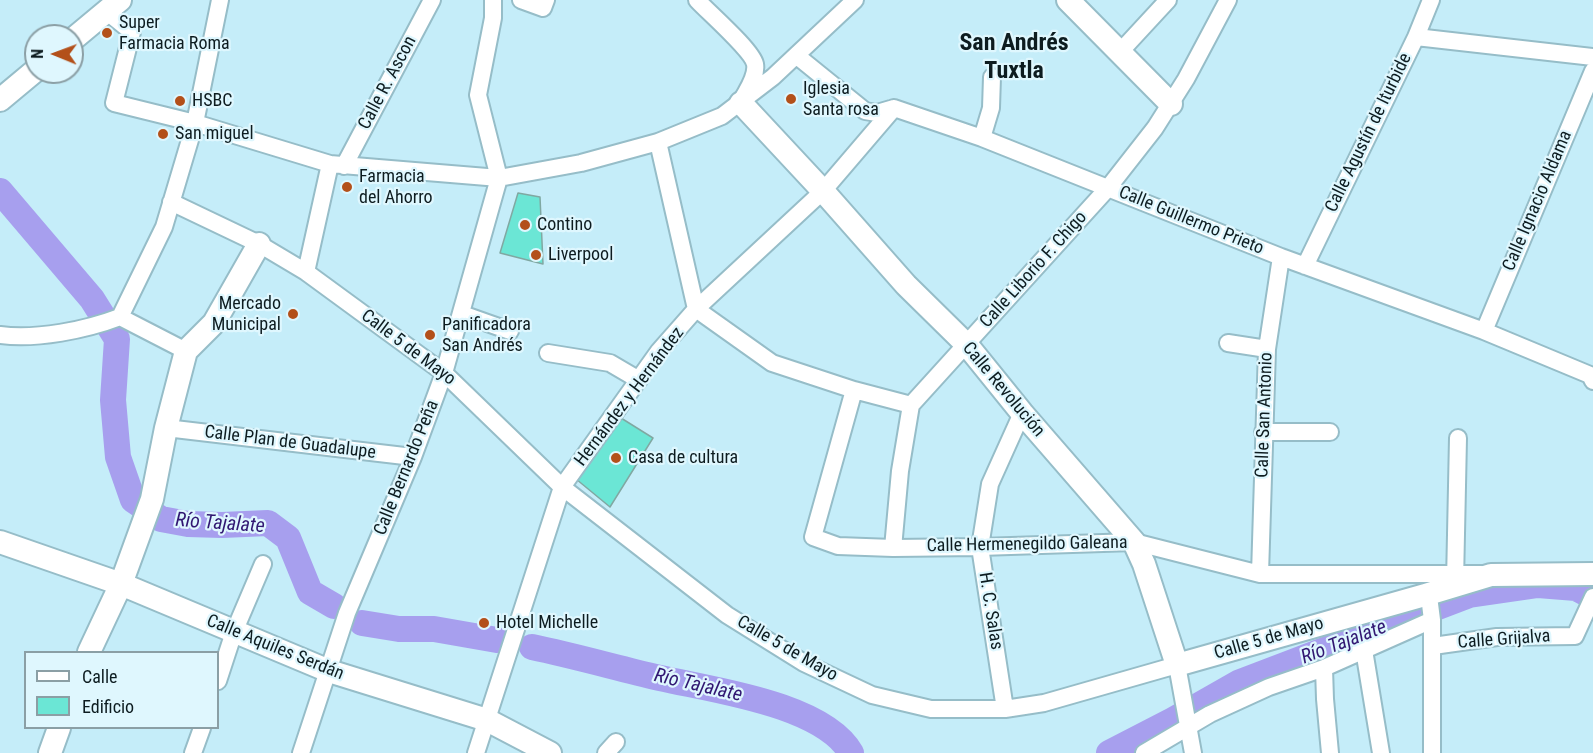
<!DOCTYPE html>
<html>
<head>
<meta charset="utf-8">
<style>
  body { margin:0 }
  #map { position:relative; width:1593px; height:753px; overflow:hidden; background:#c5edf9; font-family:"Roboto Condensed",sans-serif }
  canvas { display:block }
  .legend { position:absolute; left:24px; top:651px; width:195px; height:78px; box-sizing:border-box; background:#dff7fe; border:2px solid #8b9fa5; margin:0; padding:8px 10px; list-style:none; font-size:18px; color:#0d1c20 }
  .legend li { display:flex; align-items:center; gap:12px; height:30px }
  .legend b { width:30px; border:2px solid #8b9fa5 }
  .north { position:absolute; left:24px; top:24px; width:60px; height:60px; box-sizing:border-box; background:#dff7fe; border:2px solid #8b9fa5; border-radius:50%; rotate:271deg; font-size:16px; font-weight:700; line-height:24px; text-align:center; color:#0d1c20 }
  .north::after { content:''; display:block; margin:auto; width:21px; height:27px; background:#b3501a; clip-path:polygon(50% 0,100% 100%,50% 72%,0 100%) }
</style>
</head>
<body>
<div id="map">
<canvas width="1593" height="753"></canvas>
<ul class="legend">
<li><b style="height:8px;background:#fff"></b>Calle</li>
<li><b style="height:16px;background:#6be6d5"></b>Edificio</li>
</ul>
<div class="north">N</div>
</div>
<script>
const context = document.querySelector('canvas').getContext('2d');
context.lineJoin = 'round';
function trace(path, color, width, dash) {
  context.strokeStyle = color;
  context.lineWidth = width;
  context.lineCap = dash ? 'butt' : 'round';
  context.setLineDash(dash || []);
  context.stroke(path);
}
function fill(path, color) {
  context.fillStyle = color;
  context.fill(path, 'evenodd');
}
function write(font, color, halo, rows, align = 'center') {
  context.font = font + ' "Roboto Condensed",sans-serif';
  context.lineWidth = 4.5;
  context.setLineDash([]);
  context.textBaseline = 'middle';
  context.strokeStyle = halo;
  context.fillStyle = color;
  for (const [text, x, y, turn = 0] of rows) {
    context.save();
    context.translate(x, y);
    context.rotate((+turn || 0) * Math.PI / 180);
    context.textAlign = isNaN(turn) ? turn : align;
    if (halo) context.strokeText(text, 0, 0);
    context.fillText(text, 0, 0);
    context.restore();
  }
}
const river = new Path2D(`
  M0 191 92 299 117 339 113 400 118 457 133 500 161 519 188 524 222 525 268 523 288 538 310 592 334 606
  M362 623 399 629H434L497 640
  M532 647C575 656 617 668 660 678 712 690 823 704 851 753
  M1109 753 1173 720 1238 683 1469 595 1538 585 1576 588 1593 597`);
const building = new Path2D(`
  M518 193 540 197 543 264 500 253Z
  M621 418 653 438 610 507 576 479Z`);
const street = new Path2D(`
  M521 0 543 8 546 0
  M697 0C708 12 752 50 755 64 757 75 749 87 744 96
  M106 11 132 32 114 103 195 123 330 164 499 178 581 163 658 142 722 116 773 77 855 0
  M1416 37 1593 57
  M1119 53 1168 0
  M797 56 865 111 877 113 894 108 982 138 1281 257 1484 331 1590 375 1593 381
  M982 138 991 108 992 77
  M658 142 696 309 772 363 854 390 911 405
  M344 166 432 0
  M171 202 259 244 306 272 444 373 562 487 727 615 804 663 872 695 931 709H1005L1044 703 1177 665 1193 753
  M1305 266 1416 37 1431 0
  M306 272 330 164
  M462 314 510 331
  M120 317 164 227 195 123 220 0
  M1484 331 1593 71
  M0 335C36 340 86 330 120 317L186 351
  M1228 343 1267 349
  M548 353 610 363 639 380
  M854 390 813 537 838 546 893 548 980 547 1134 542 1260 574H1481
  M911 405 1108 188 1155 128 1186 79 1228 0
  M166 428 413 457
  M1263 432H1330
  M893 548 900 471 911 405
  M1260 574 1267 349 1281 257
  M1455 582 1458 438
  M1425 595 1430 604 1432 620V753
  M1433 646 1497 637 1575 636 1593 597
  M1364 650 1381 753
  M1324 668 1325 699 1330 753
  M218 681 234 632 263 564
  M1005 709 980 547 990 484 1022 413
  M193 753 202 728
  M301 753 347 613 413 457 444 373 499 178 478 95 493 18V0
  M476 753 562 487 659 351 696 309 823 191 894 108
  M606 753 616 742
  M1144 753 1210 714 1269 687 1324 668 1432 620`);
const secondary = new Path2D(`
  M1068 0 1171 104
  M72 40 120 0
  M0 100 36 70
  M741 103 823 191 906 285 967 345 1022 413 1134 542 1144 564 1177 665 1425 595 1491 575 1593 574
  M0 542 121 584 329 671 487 720 550 753
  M89 652 121 584 152 499 166 428 186 351 214 323 259 244
  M50 753 59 728`);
const markers = [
  [107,33,6,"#b3501a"],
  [791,99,6,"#b3501a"],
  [180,101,6,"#b3501a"],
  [163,134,6,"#b3501a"],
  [347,187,6,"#b3501a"],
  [525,225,6,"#b3501a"],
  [536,255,6,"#b3501a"],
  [293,314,6,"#b3501a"],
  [430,335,6,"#b3501a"],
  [616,458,6,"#b3501a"],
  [484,623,6,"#b3501a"]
];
const poiNames = [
  ["Super",119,23],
  ["Farmacia Roma",119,44],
  ["Iglesia",803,89],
  ["Santa rosa",803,110],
  ["HSBC",192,101],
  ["San miguel",175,134],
  ["Farmacia",359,177],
  ["del Ahorro",359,198],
  ["Contino",537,225],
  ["Liverpool",548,255],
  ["Mercado",281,304,"right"],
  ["Municipal",281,325,"right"],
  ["Panificadora",442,325],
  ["San Andrés",442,346],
  ["Casa de cultura",628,458],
  ["Hotel Michelle",496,623]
];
const streetNames = [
  ["Calle R. Ascon",388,83,-62],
  ["Calle Agustín de Iturbide",1369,133,-64],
  ["Calle Ignacio Aldama",1538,201,-67],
  ["Calle Guillermo Prieto",1191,221,22],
  ["Calle Liborio F. Chigo",1034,270,-48],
  ["Calle 5 de Mayo",408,348,37],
  ["Calle Revolución",1003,390,50],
  ["Hernández y Hernández",630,397,-53],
  ["Calle San Antonio",1265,415,-88],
  ["Calle Plan de Guadalupe",290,443,7],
  ["Calle Bernardo Peña",407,468,-68],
  ["Calle Hermenegildo Galeana",1027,545,-1],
  ["H. C. Salas",990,611,81],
  ["Calle 5 de Mayo",1269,639,-16],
  ["Calle Grijalva",1504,640,-4],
  ["Calle Aquiles Serdán",275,648,22],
  ["Calle 5 de Mayo",787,649,30]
];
const waterNames = [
  ["Río Tajalate",220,524,4],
  ["Río Tajalate",1344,643,-21],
  ["Río Tajalate",698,686,13]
];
const districtNames = [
  ["San Andrés",1014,44],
  ["Tuxtla",1014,72]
];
trace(river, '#a79fee', 26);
fill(building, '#6be6d5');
trace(building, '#80a8a2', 1.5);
trace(street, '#96bdc8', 20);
trace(secondary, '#96bdc8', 26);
trace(street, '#fff', 16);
trace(secondary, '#fff', 22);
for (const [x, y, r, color] of markers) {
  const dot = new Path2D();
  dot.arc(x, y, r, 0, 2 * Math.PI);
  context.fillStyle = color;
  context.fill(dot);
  trace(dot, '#dff7fe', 2);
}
write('18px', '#0d1c20', '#dff7fe', poiNames, 'left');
write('18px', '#0d1c20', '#dff7fe', streetNames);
write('italic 20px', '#311772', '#dff7fe', waterNames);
write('bold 24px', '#0d1c20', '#dff7fe', districtNames);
</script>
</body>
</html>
